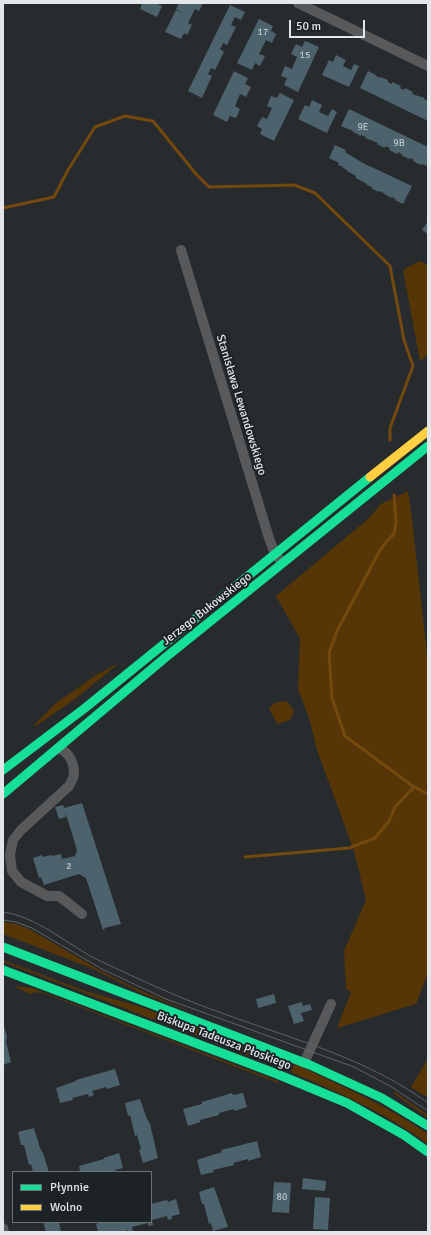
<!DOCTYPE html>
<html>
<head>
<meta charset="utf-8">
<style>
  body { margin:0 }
  #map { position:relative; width:431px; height:1235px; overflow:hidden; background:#282b2d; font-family:Signika,sans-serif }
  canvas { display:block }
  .frame { position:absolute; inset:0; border:4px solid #e3e7ea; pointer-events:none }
  .legend { position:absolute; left:12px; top:1171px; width:140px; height:52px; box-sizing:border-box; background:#1c2226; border:1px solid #6c7174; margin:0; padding:5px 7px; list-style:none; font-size:12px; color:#e3e7ea }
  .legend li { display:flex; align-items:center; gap:8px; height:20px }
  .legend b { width:20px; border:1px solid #6c7174 }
  .scale { position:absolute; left:289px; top:20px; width:76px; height:18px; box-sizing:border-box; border:2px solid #e3e7ea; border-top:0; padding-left:5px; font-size:12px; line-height:14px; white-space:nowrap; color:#e3e7ea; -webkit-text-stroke:3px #1c2226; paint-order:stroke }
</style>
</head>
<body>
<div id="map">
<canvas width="431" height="1235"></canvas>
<div class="frame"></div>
<ul class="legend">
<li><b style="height:5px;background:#16e098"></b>Płynnie</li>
<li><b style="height:5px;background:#ffcf43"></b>Wolno</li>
</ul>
<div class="scale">50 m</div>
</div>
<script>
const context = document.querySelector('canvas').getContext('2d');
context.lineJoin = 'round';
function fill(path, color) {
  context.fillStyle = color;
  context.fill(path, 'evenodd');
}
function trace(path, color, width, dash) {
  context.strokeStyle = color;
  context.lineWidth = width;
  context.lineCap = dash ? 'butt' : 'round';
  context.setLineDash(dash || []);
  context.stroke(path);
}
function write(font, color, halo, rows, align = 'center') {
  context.font = font + ' Signika,sans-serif';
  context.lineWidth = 4;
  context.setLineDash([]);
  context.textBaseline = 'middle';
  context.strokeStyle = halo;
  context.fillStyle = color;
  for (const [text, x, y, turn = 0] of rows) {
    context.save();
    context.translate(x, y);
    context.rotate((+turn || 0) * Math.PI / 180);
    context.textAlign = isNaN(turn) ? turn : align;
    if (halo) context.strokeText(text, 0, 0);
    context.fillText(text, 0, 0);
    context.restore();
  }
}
const green = new Path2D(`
  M419 261 428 265V355L420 361 403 270Z
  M408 491 412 519 428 663V973L416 1004 337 1028 351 992 346 989 344 951 366 900 354 851 317 750 310 721 298 689 300 639 276 596 368 519 381 504Z
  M115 665H117L75 699 36 726 34 725 55 704 96 675Z
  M287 701 294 712 290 720 278 724 269 709 274 703Z
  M3 922 16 924 27 928 103 972 135 988 196 1014 141 993 91 968 3 934Z
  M3 960 85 991 141 1007 285 1061 281 1068 3 962Z
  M15 986 32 988 278 1081V1083L43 993 36 992 30 994 15 987Z
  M428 1059V1098L411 1087Z
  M294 1064C340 1085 386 1105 428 1134V1144C386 1113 339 1093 291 1072Z
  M395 1092 428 1115V1118L393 1093Z`);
const stream = new Path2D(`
  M3 208 54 197 68 170 95 127 125 116 153 121 196 174 209 187 294 185 315 193 390 266 404 340 413 366 390 428V440
  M394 495 396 523 394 534 387 541 379 552 337 631 329 653 332 698 345 736 414 787 428 794
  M245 857 349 848 375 838 389 821 395 807 414 787`);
const building = new Path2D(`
  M142 3H155L162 6 157 17 140 9Z
  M179 3H203L199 11 195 9 188 23 192 25 187 35 184 33 181 39 165 32 176 10 183 13 176 9Z
  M230 5 245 12 241 20 235 17 231 25 236 27 227 45 223 43 220 49 224 52 215 70 211 68 208 74 212 76 202 98 188 91Z
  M259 19 273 26 271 31 276 34 272 43 266 40 259 54 265 56 260 66 255 63 252 70 237 63Z
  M305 41 319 47 298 92 284 85 287 78 281 76 285 66 292 69 297 57 291 54 296 44 302 47Z
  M336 55 346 60 343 66 351 70 354 64 359 66 349 87 322 75 329 60 333 62Z
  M234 71 248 78 245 84 251 87 246 97 240 94 235 106 240 109 236 118 230 116 227 122 213 115Z
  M368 71 376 75V76L380 78V77L388 80V82L392 84V82L401 86 400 88 404 90 405 88 413 92 412 94 425 98 424 99 428 101V121L360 88Z
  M280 93 294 100 274 141 260 134 262 129 257 126 262 117 267 119 272 108 267 106 271 96 277 98Z
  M312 100 322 105 319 112 328 116 332 109 337 112 327 133 298 119 305 105 309 107Z
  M349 109 428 147V162L426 166 422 164 421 165 413 161 414 160 410 158 409 159 401 155 402 154 398 152 397 154 389 150 390 148 385 146V148L377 144 378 143 365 138 366 137 361 135V136L353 132V131L341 126Z
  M335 145 346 150 345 152 363 163 412 186 403 204 395 200 396 199 392 197 391 198 380 191 379 192 371 188 372 187 367 185V184L356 178V176L347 171V170L343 168V167L338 165 339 163 329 158Z
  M428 221V234L422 230Z
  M82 803 121 924 104 928 105 929 103 930 86 878 79 874 44 885 41 877 39 878 33 858 42 855V857L51 855 52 856 61 854 62 859 75 856 77 850 65 811 66 817 59 819 55 807 63 805 64 808Z
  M274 994 276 1003 258 1008 256 999Z
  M302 1002 303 1006 310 1004 312 1010 301 1013 304 1021 294 1024 288 1006Z
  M3 1024 7 1036 6 1042 11 1062 3 1065Z
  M115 1069 120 1085 107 1089 106 1087 92 1091 94 1095 89 1097 88 1094 72 1098 73 1100 60 1103 56 1088 76 1081V1080Z
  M232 1093 233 1095 243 1093 247 1107 234 1111V1109L219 1113V1115L200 1120V1122L188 1126 183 1109 202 1104V1102Z
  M140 1099 147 1119 150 1124 158 1158 143 1163 139 1150 141 1149 137 1135 135 1136 130 1115 128 1116 125 1103Z
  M34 1128 40 1148 43 1153 49 1172H33L31 1164 29 1165 24 1145H21L18 1132Z
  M257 1141 261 1157 248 1161V1159L233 1163 234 1165 213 1170 214 1172 201 1175 197 1160 222 1152 221 1150Z
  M119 1153 123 1168 115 1170 116 1172H80L79 1166 104 1159V1158Z
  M303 1178 326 1181 325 1191 302 1189Z
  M274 1182 291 1183 289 1213 272 1212Z
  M214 1187 228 1227 213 1231 211 1223 209 1224 204 1204H202L199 1192Z
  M315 1197 330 1198 328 1230 313 1229Z
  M176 1199 180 1214 172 1216V1219L168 1220 167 1216 152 1220 153 1225 149 1226 148 1223 132 1227 133 1232H128V1230L122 1232H98L96 1224 101 1222H151V1204L167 1200 168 1202Z
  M43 1222H59L61 1232H46Z`);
const street = new Path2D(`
  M298 3 428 66
  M181 250 269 538 275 554 279 559
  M57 749C68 749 74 763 74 773 74 778 71 782 69 786L21 830 13 840 10 855 12 871 21 882 47 896H59L82 914
  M304 1063 331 1004
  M3 1228 4 1232`);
const fast = new Path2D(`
  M3 770 85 708 370 477
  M3 794 166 657 428 446
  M3 947 310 1065 382 1098 428 1126
  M3 970 277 1074 347 1103 404 1135 428 1152`);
const slow = new Path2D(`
  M370 477 428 431`);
const tram = new Path2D(`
  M3 912C35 916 66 943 94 958 138 979 181 999 227 1015 296 1040 368 1059 428 1103
  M3 920 16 922 32 928 102 969 166 999 354 1067 390 1086 428 1111`);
const numberNames = [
  ["17",263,32],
  ["15",305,55],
  ["9E",363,127],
  ["9B",399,143],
  ["2",69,866],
  ["80",282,1197]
];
const streetNames = [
  ["Stanisława Lewandowskiego",241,405,73],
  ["Jerzego Bukowskiego",207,609,-38],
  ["Biskupa Tadeusza Płoskiego",224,1041,21]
];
fill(green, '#563607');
trace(stream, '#73490d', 3);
fill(building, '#4c626d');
trace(street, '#57595b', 10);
trace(fast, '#16e098', 9);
trace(slow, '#ffcf43', 9);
trace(tram, '#606264', 1);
write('10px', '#bdc6cb', null, numberNames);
write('12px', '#e3e7ea', '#1c2226', streetNames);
</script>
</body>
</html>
